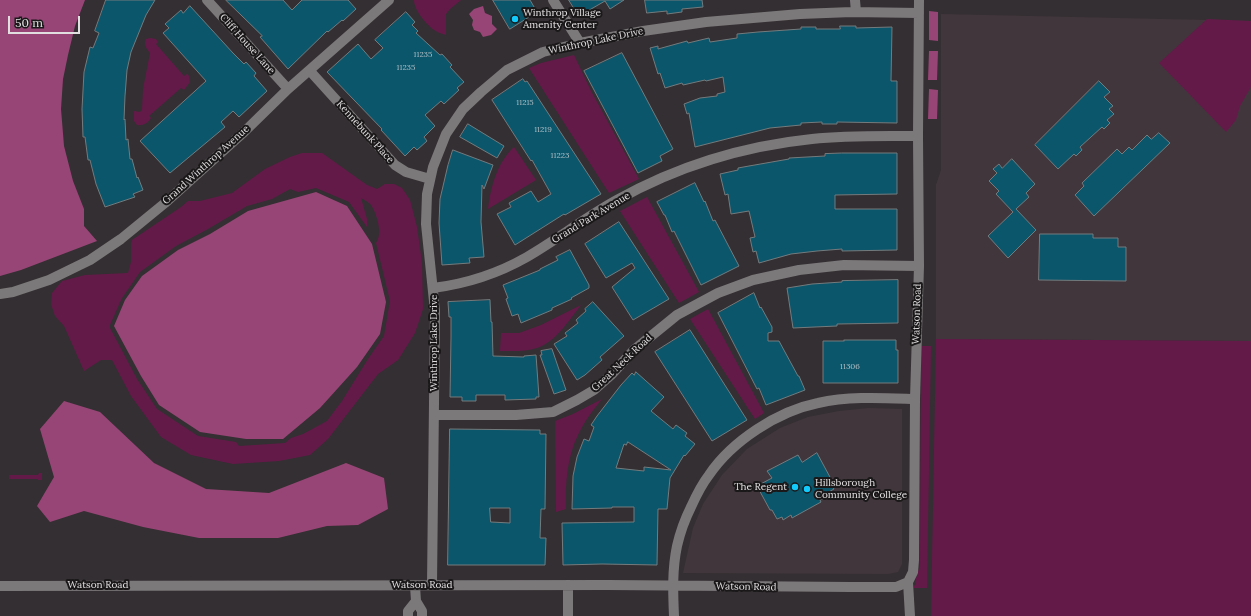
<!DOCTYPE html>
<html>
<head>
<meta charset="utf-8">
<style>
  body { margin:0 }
  #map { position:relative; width:1251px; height:616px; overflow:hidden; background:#342f32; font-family:Lora,serif }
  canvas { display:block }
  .scale { position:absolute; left:8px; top:16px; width:72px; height:18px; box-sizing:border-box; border:2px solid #e2dfe0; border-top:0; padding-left:5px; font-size:12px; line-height:14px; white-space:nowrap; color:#e2dfe0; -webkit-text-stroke:3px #1a1819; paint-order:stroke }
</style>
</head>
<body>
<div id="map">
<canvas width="1251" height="616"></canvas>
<div class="scale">50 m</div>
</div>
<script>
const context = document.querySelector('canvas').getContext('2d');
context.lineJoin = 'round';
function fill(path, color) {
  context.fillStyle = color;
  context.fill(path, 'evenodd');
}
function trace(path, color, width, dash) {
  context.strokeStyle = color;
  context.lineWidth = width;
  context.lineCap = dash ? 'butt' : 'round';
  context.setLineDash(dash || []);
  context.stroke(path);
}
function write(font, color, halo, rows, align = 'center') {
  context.font = font + ' Lora,serif';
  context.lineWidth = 4;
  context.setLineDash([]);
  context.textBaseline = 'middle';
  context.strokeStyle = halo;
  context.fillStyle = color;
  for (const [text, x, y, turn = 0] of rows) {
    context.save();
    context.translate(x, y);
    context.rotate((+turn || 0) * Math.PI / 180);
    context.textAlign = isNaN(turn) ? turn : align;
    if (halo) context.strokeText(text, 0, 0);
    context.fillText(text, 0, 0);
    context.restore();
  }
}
const built = new Path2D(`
  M941 14 1251 21V341L936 339V185L941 170Z
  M869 408 902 409V564L898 572 888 574 683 573 693 528 703 504 722 475 747 449 780 428 808 417 839 411Z`);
const green = new Path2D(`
  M414 0H461L450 9 446 14V35C442 34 437 32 434 30 426 24 414 10 414 0Z
  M1207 19 1251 21V87L1240 106 1236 120 1226 132 1159 63Z
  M150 38 156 39 158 42 156 44 184 76 187 74 189 76 190 82 184 90 181 88 149 116 151 118C148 123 143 126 137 125L134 121V111L140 112 142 110 143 89 150 53C147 49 143 45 146 39Z
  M574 55 591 91 639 179 609 193 529 68 541 63Z
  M514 147 536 180 488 209C491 186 497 163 514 147Z
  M302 153H322L367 185 377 189 385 184H394L402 188 410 200 417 227 422 263 423 309 415 333 398 360 378 374 328 439 310 455 279 461 233 464 191 455 161 437 131 396 112 360H101L84 371 64 326 55 316 51 304 52 293 62 281 85 275 128 273 131 262V243L132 240 181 207 188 201H200L232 193 265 169 290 157ZM316 188 349 202 367 227V219L361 198C364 200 369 202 371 205 377 214 383 234 376 243L390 301 384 336 368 359 342 401 327 421 303 434 291 438 285 443 239 446 236 442 198 436 157 409 137 379 110 328V325L122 298 140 272 176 246 208 229 247 206 272 199 290 189 298 192Z
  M647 197 699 292 679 303 620 211Z
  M581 305C569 320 556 342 537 348 526 352 512 351 500 351L501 333H519L541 325Z
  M708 309 764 413 755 419 690 319Z
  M936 339 1251 341V616H931Z
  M921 346H931L927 588H914V586L916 584 915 582 920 565Z
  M602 399C593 410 584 422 578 435 567 457 565 485 566 509L556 512 555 421 573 414Z
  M39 473H42V480H38V479H9V475H38Z`);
const water = new Path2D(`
  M0 0H85L75 26 68 55 63 79 61 109 64 146 73 181 84 209V226L97 241 21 270 0 276Z
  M483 6 485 13 492 16V24L497 29 491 35 483 37 480 32 474 30 472 25 473 20 469 14 474 9Z
  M929 11 938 12V41L929 40Z
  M929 51H938L937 80H928Z
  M929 89 938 90 937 119H928Z
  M316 192 347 206 372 244 386 302 380 334 357 367 320 408 283 439H246L200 432 159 405 141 376 114 326 125 300 142 276 178 250 210 234 248 211Z
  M64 401 100 412 154 463 206 489 269 493 346 463 384 478 388 509 358 525 327 526 278 538H199L143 527 84 511 50 522 37 506 54 477 40 429Z`);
const building = new Path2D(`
  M106 0H155L146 15 131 52 127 70 125 96 124 120 125 119 126 140 128 139 130 159H132L137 178 138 177 143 190 133 194 135 197 105 207 96 184 90 160H88L85 137H83L82 109 84 72 90 47 93 48 99 33 95 31Z
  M226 0H283L292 10 302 0H348L356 9 343 21 342 20 328 32 327 31 288 69 260 37 262 36Z
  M493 0H530L537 12 510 29Z
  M569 0H624L610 9 605 1 579 16Z
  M645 0H702L703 7 682 9V12L667 14V11L647 13Z
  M190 6 233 53 244 64 246 62 256 73 254 76 267 91 239 117 233 111 221 122 225 127 170 173 140 141 206 81 163 33 169 28 165 24 181 10 183 13Z
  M406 12 415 22 412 25 418 31 416 33 440 55 442 54 452 65 450 67 464 82 457 88 459 90 444 104 441 101 425 115 435 126 424 137 427 141 417 150 414 147 405 156 381 130 382 129 327 72 358 44 371 59 383 48 375 40Z
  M840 26H856V28L892 27 891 81H897V123L837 122V124H822V122L801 123V125L770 128 695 147 689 113 687 114 684 104 700 98 717 96V94L725 92 723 77 706 81 705 80 683 85 682 83 665 88 660 73 658 74 650 48 658 46V49L687 41 688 43 709 38 710 42 737 38V34L758 32 801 29V27H816V29H840Z
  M622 53 673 149 660 156 662 161 638 173 584 71Z
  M523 79 525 82 527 81 601 194 565 215 564 214 515 245 497 214 511 207 509 203 531 191 538 202 551 194 532 160 531 161 492 100Z
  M1099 81 1110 92 1104 97 1113 106 1109 109 1114 114 1107 120 1110 123 1104 129 1102 127 1080 147 1082 150 1076 156 1074 154 1058 169 1035 145Z
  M468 124 504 146 497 158 460 137Z
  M1159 133 1170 143 1094 216 1075 195 1084 186 1082 183 1117 149 1122 154 1129 147 1132 150 1147 135 1151 139Z
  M453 150 493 165 484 189 482 185 481 222 484 257 469 258 470 263 442 265 439 223 440 199 448 165Z
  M842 153H897V194L835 195V209H897V250L842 251V249L817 251 791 254 759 263 756 251 753 252 750 238 755 237 749 211 731 214 728 194 725 195 720 174 738 170V168L749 166 789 159V158L825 156V154Z
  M1012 159 1035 184 1026 193 1029 197 1016 209 1036 230 1008 258 988 236 1013 212 996 194 999 191 989 181 997 173 993 169 999 164 1002 168Z
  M695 183 704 202 705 201 713 221 715 220 739 266 701 285 674 231 672 232 665 215H664L657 202Z
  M619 222 669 299 633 320 612 287 635 268 632 263 606 278 585 244Z
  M1040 234H1093V238H1118V247H1126V281L1039 280Z
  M570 250 589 285V288L571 298 572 299 552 308V310L521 323 518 314 512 316 506 299 508 298 503 285 540 270V269L558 260 556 257Z
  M898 280V323L837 324V326L793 328 787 288 812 284 842 282V281Z
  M754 293 760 308 761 307 772 327V332L768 333V341H779L798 376H799L805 390 766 405 759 388 757 389 718 313Z
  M490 300 491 322H492L493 356 524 357V356L536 355 539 397H536V399L505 400V395H476V401H462V397H450L451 337V317H449L448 302Z
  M593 302 624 336 600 357 602 360 585 375 577 380 554 344 567 336 565 333 578 323 576 320 586 311 585 309Z
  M690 330 747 420 712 441 655 352Z
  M844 340H896V350H898V383H823V341H844Z
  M552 349 566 390 554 394 540 355H542L541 351Z
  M636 372 664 397 651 411 673 429 676 425 687 433 685 436 695 444 685 456 684 455 670 478 667 509H658L657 565 602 564 563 565 562 523 634 522V507H612V508L572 509 573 476 577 457 584 439 589 441 594 427 591 425 597 416 621 385 632 373 634 375ZM628 442 671 470 644 467V471L616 468 624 444 626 445Z
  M450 429 540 430V434H546L545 509H541L540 538H546L545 565H448ZM490 508H510V523L491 522Z
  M817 453 831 479 829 480 834 489 827 493 829 496 820 500 821 502 792 518 791 515 783 520 782 517 777 519 772 510H770L757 486 772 478 767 471 798 455 802 462Z`);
const minor = new Path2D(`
  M207 0 288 89
  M553 0 580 43
  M855 0 856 12
  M310 71 395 165 406 172 430 179
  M433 288C465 284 499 273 527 257 558 239 586 217 617 200 676 167 744 146 812 139 847 135 883 136 918 136
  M0 294 13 292 49 280 90 260 121 239 165 203 244 132 288 89 389 0
  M434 415H516L553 412 577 400 594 390 611 375 634 350 677 315 718 293 753 280 799 270 844 265 919 266
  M908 582 910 616
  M432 585 435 311 426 224 427 194 433 167 446 134 463 109 481 92 507 70 543 52 580 43 643 31 706 22 800 14 852 12 919 13
  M568 585V616
  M0 586 608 585 851 587H896L908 582 913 572 914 560 915 399 919 266 918 136 919 0
  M415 586 416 601 422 611V616
  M408 616V611L416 601
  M674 616C673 593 672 570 677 546 680 533 685 519 691 507 696 496 702 484 709 475 732 441 778 411 818 403 849 396 883 398 915 399`);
const markers = [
  [515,19,4,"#12cafb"],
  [795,487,4,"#12cafb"],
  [807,489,4,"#12cafb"]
];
const numberNames = [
  ["11235",423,55],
  ["11235",406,68],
  ["11215",525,103],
  ["11219",543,130],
  ["11223",560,156],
  ["11306",850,367]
];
const poiNames = [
  ["Winthrop Village",523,13],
  ["Amenity Center",523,25],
  ["Hillsborough",815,483],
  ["Community College",815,495],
  ["The Regent",787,487,"right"]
];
const streetNames = [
  ["Winthrop Lake Drive",596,41,-12],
  ["Cliff House Lane",247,44,48],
  ["Kennebunk Place",365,132,48],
  ["Grand Winthrop Avenue",206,165,-42],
  ["Grand Park Avenue",591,218,-31],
  ["Watson Road",917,314,-88],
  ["Winthrop Lake Drive",434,343,-90],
  ["Great Neck Road",622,363,-43],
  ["Watson Road",98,585],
  ["Watson Road",422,585],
  ["Watson Road",746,587,1]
];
fill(built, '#41363c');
fill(green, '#641a49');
fill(water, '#974576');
fill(building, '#0c566c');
trace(building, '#747b7d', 1);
trace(minor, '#7c797b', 10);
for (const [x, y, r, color] of markers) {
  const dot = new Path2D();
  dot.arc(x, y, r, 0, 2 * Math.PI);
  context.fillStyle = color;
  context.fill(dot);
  trace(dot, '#1a1819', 1.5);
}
write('8px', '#acbdc3', null, numberNames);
write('10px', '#e2dfe0', '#1a1819', poiNames, 'left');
write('10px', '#e2dfe0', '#1a1819', streetNames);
</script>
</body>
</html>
